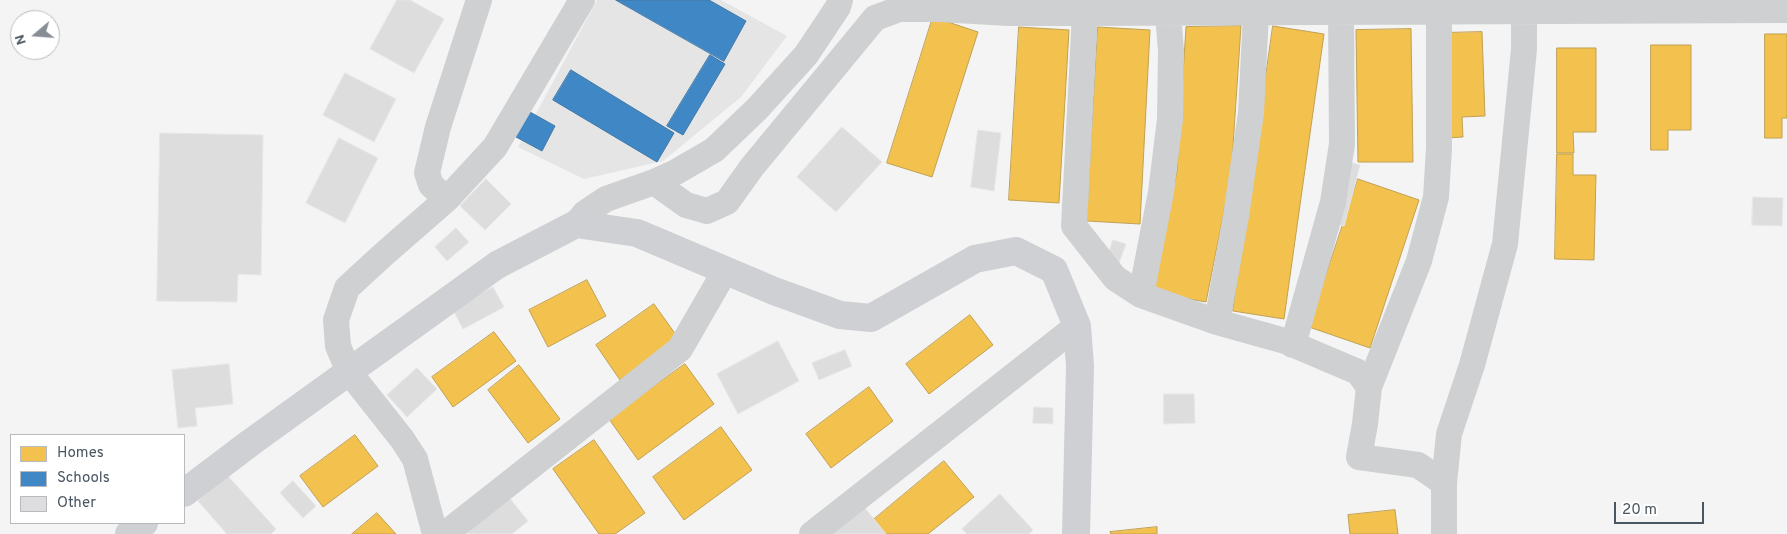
<!DOCTYPE html>
<html>
<head>
<meta charset="utf-8">
<style>
  body { margin:0 }
  #map { position:relative; width:1787px; height:534px; overflow:hidden; background:#f4f4f4; font-family:Overpass,sans-serif }
  canvas { display:block }
  .legend { position:absolute; left:10px; top:434px; width:175px; height:90px; box-sizing:border-box; background:#fff; border:1px solid #b7bbc0; margin:0; padding:6px 9px; list-style:none; font-size:15px; color:#4a5661 }
  .legend li { display:flex; align-items:center; gap:10px; height:25px }
  .legend b { width:25px; border:1px solid #b7bbc0 }
  .north { position:absolute; left:10px; top:10px; width:50px; height:50px; box-sizing:border-box; background:#fff; border:1px solid #b7bbc0; border-radius:50%; rotate:252deg; font-size:14px; font-weight:700; line-height:20px; text-align:center; color:#4a5661 }
  .north::after { content:''; display:block; margin:auto; width:18px; height:22px; background:#868d94; clip-path:polygon(50% 0,100% 100%,50% 72%,0 100%) }
  .scale { position:absolute; left:1614px; top:502px; width:90px; height:22px; box-sizing:border-box; border:2px solid #4a5661; border-top:0; padding-left:6px; font-size:15px; line-height:18px; white-space:nowrap; color:#4a5661; -webkit-text-stroke:4px #fff; paint-order:stroke }
</style>
</head>
<body>
<div id="map">
<canvas width="1787" height="534"></canvas>
<ul class="legend">
<li><b style="height:14px;background:#f2c14e"></b>Homes</li>
<li><b style="height:14px;background:#3f88c5"></b>Schools</li>
<li><b style="height:14px;background:#ddddde"></b>Other</li>
</ul>
<div class="north">N</div>
<div class="scale">20 m</div>
</div>
<script>
const context = document.querySelector('canvas').getContext('2d');
context.lineJoin = 'round';
function fill(path, color) {
  context.fillStyle = color;
  context.fill(path, 'evenodd');
}
function trace(path, color, width, dash) {
  context.strokeStyle = color;
  context.lineWidth = width;
  context.lineCap = dash ? 'butt' : 'round';
  context.setLineDash(dash || []);
  context.stroke(path);
}
const education = new Path2D(`
  M597 0H721L787 36 741 97 663 161 584 179 518 147Z`);
const homes = new Path2D(`
  M933 17 978 32 932 177 887 163Z
  M1241 26 1231 176 1206 302 1152 292 1177 171 1186 27Z
  M1273 26 1324 34 1284 319 1233 311Z
  M1019 27 1069 30 1059 203 1009 200Z
  M1098 27 1150 30 1140 224 1087 221Z
  M1411 29 1413 162H1358L1356 30Z
  M1482 32 1485 116 1462 117 1463 137 1446 138 1442 33Z
  M1765 34H1787V118H1782V138H1765Z
  M1651 45H1691V130H1668V150H1651Z
  M1557 48H1596V132H1573L1574 153H1557Z
  M1557 154H1573V175H1596L1594 260 1555 259Z
  M1358 179 1419 200 1370 348 1309 327Z
  M587 280 606 316 548 347 529 310Z
  M654 304 679 339 620 380 596 345Z
  M970 315 993 345 929 394 906 364Z
  M494 332 516 361 453 407 432 377Z
  M685 364 714 404 638 460 609 419Z
  M519 365 560 419 528 443 488 390Z
  M869 387 893 421 831 468 806 434Z
  M721 427 752 470 684 520 653 477Z
  M355 435 378 466 323 507 300 476Z
  M594 440 645 513 615 534H599L553 469Z
  M944 461 974 497 928 534H883L872 521Z
  M1395 510 1398 534H1350L1348 515Z
  M377 513 396 534H352Z
  M1157 527V534H1111L1110 532Z`);
const schools = new Path2D(`
  M616 0H709L746 21 724 61Z
  M710 55 725 64 683 135 667 126Z
  M571 70 674 133 657 162 553 100Z
  M530 112 555 126 542 151 516 137Z`);
const building = new Path2D(`
  M397 0H410L444 19 414 73 370 49Z
  M345 73 396 99 374 142 323 115Z
  M842 127 882 162 836 212 797 177Z
  M978 130 1001 133 994 191 971 187Z
  M160 133 263 135 261 275 238 274 237 302 157 301Z
  M339 138 378 158 345 223 306 203Z
  M1340 159 1360 165 1344 226 1324 221Z
  M486 179 511 204 485 230 460 206Z
  M1753 197 1783 198 1782 226 1752 225Z
  M456 228 469 242 447 261 435 247Z
  M1113 240 1126 244 1119 263 1107 259Z
  M493 287 504 307 463 329 452 308Z
  M778 341 799 381 738 414 717 374Z
  M845 350 852 366 819 380 812 363Z
  M229 364 233 404 195 408 197 426 178 428 172 370Z
  M417 368 437 389 407 417 387 395Z
  M1164 394H1194L1195 423 1164 424Z
  M1034 407 1053 408V424L1033 423Z
  M227 475 276 529 271 534H227L198 501Z
  M293 481 316 506 303 518 280 493Z
  M500 486 528 521 512 534H469L458 520Z
  M1000 494 1033 530 1029 534H967L962 529Z
  M864 507 886 534H831Z`);
const street = new Path2D(`
  M1085 13 1074 226 1115 278 1141 295 1217 322 1285 341 1358 372 1369 387 1365 424 1359 457 1418 465 1444 483V534
  M654 182 686 205 707 211 727 202 752 167 875 18 899 9H939L1009 13H1085L1787 10
  M447 199 431 185 427 173 438 127 479 0
  M576 224 585 213 606 199 654 182 676 172 714 150 757 109 806 55 838 7 840 0
  M1141 295 1161 192 1170 119 1171 51 1168 13 1163 0
  M1217 322 1236 216 1251 113 1256 13 1253 0
  M1293 345 1333 202 1342 144 1341 13
  M1369 387 1419 261 1436 197 1439 148V13
  M1444 483 1449 434 1472 365 1505 244 1524 49V12
  M435 534 415 459 402 439 349 372 338 346 336 320 347 288 384 254 447 199 495 147 582 0
  M445 534 680 349 725 271
  M812 534 1077 326`);
const secondary = new Path2D(`
  M184 493 250 443 497 265 576 224 637 233 774 291 840 315 871 318 975 259 1016 251 1054 270 1077 326 1080 366 1076 534
  M129 534 144 523`);
fill(education, '#e6e5e6');
fill(homes, '#f2c14e');
trace(homes, '#c0a154', 1);
fill(schools, '#3f88c5');
trace(schools, '#4279a7', 1);
fill(building, '#ddddde');
trace(building, '#e5e6e7', 1);
trace(street, '#ced0d2', 26);
trace(secondary, '#ced0d4', 28);
</script>
</body>
</html>
